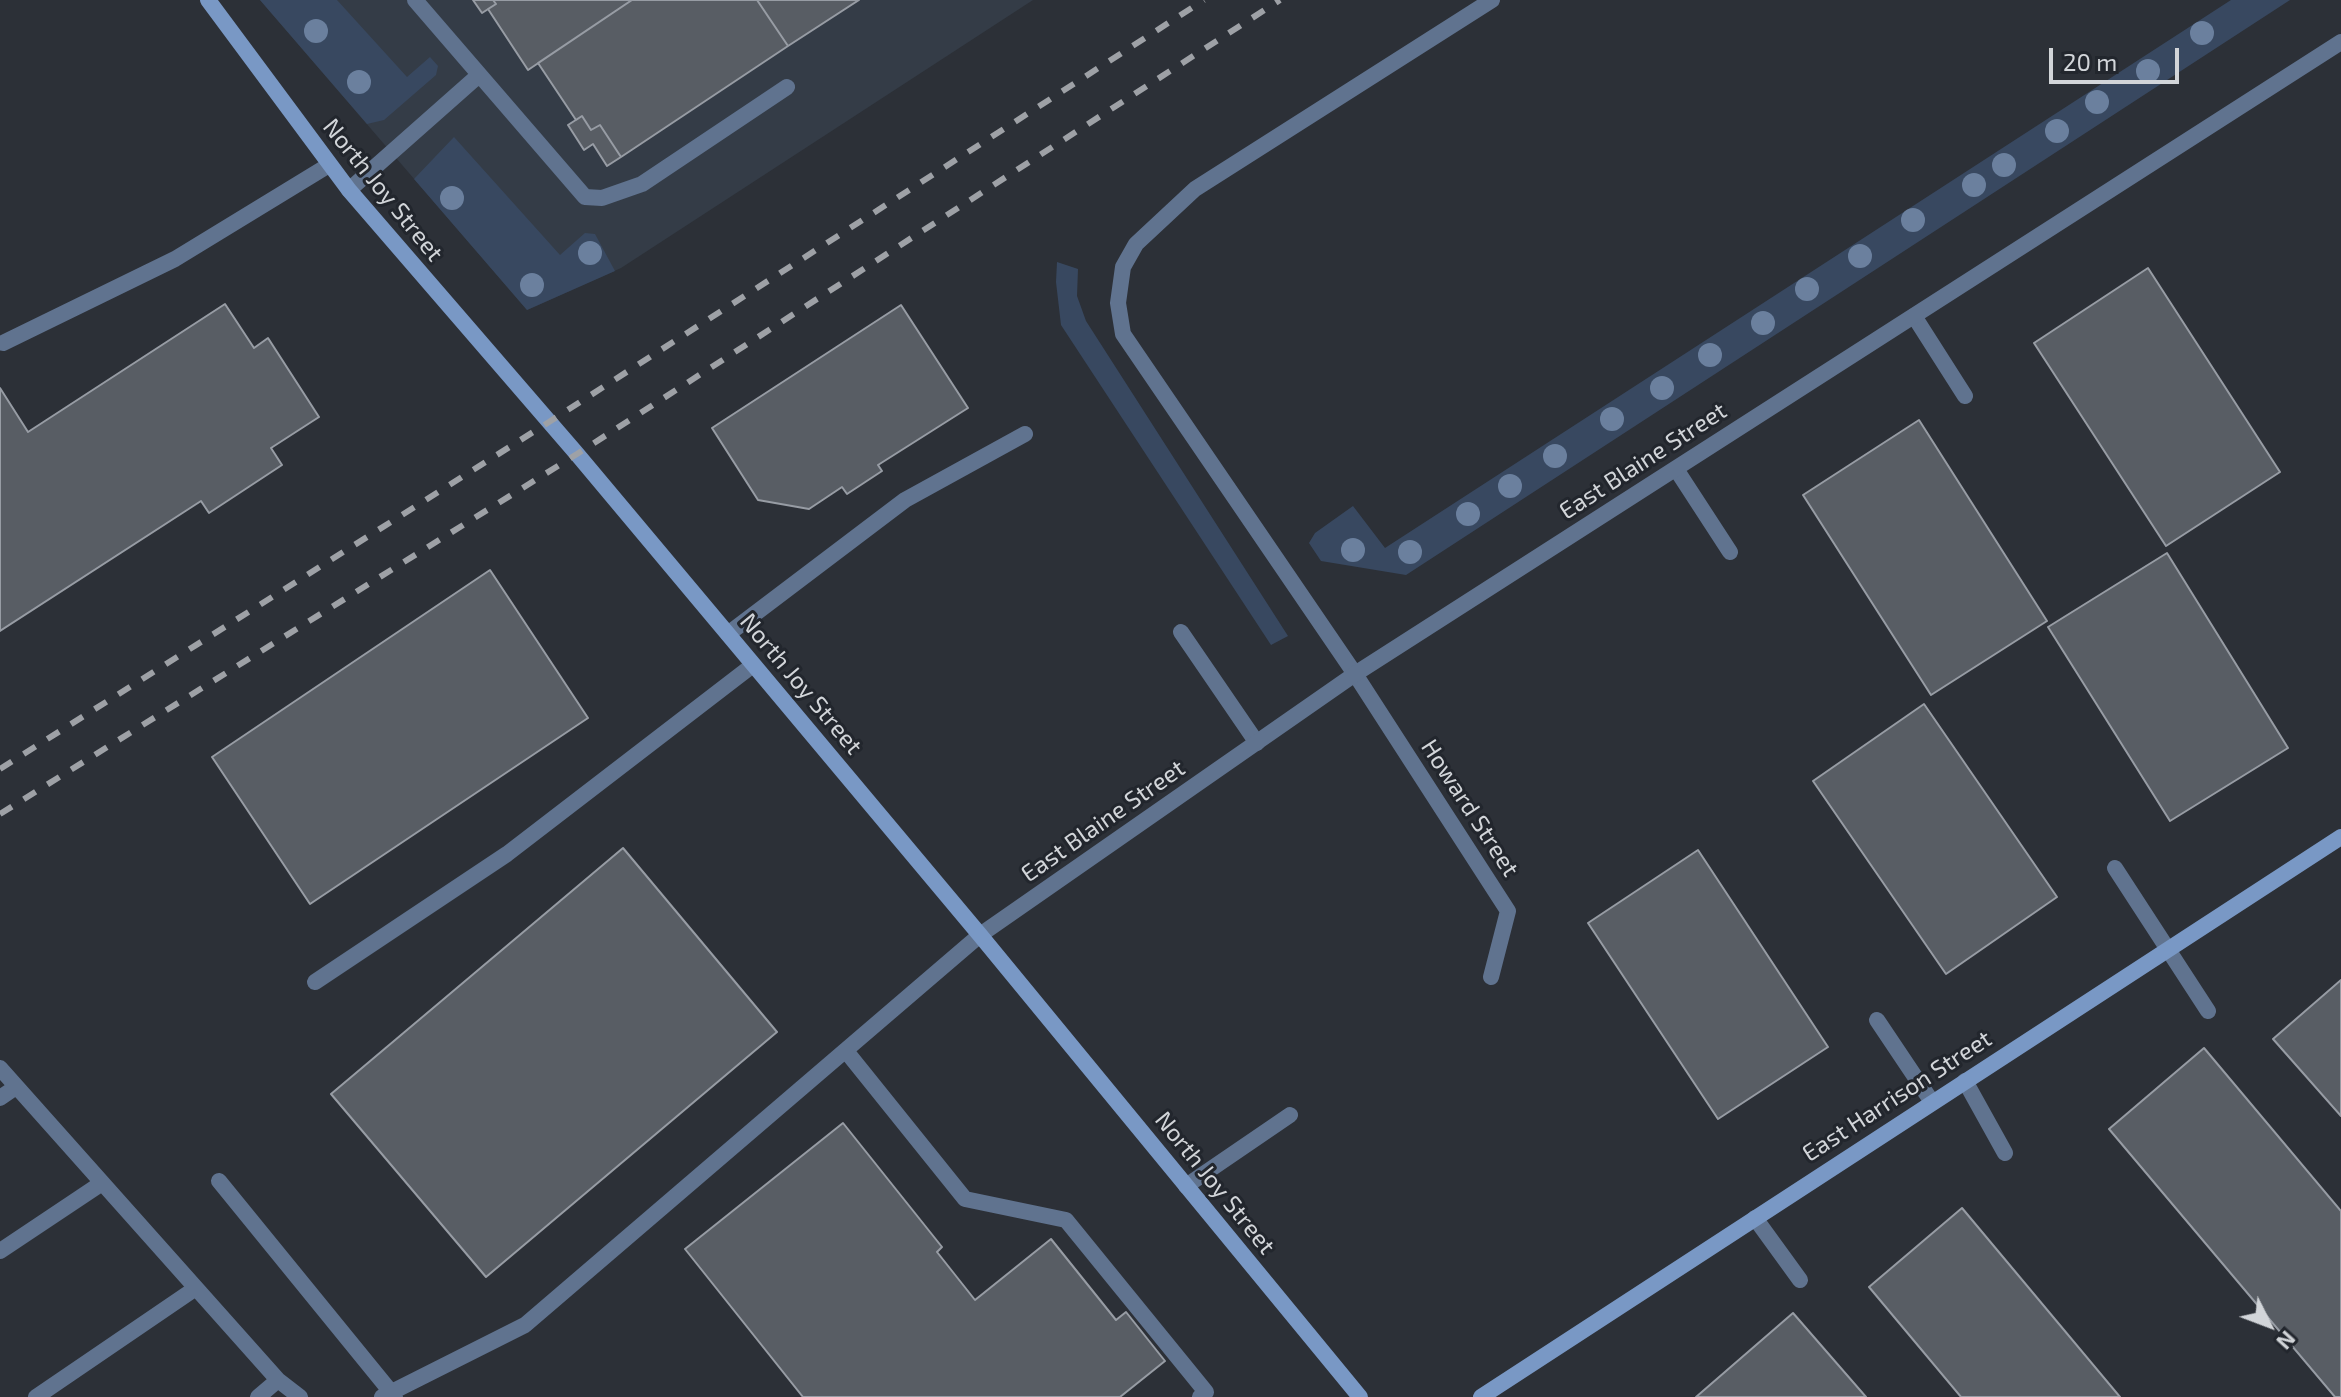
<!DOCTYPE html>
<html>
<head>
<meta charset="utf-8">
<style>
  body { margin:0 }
  #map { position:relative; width:2341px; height:1397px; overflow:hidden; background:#2c3037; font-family:"Exo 2",sans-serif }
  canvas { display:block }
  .north { position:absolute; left:2229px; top:1285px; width:80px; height:80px; -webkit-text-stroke:6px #22262d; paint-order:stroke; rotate:132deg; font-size:22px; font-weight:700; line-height:32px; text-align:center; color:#d2d5d9 }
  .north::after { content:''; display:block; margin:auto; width:28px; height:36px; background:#d2d5d9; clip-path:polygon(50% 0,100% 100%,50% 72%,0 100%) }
  .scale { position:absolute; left:2049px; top:48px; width:130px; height:36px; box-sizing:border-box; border:4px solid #d2d5d9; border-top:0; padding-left:10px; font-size:24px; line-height:28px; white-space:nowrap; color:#d2d5d9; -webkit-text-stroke:6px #22262d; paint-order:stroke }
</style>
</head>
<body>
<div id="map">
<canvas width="2341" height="1397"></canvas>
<div class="north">N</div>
<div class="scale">20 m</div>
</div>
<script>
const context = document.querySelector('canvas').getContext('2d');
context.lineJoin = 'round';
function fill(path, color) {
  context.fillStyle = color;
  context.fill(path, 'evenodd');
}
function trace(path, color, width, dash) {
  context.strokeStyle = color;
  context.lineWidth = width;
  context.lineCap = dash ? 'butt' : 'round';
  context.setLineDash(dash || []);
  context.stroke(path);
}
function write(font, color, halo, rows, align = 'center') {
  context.font = font + ' "Exo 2",sans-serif';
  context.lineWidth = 6;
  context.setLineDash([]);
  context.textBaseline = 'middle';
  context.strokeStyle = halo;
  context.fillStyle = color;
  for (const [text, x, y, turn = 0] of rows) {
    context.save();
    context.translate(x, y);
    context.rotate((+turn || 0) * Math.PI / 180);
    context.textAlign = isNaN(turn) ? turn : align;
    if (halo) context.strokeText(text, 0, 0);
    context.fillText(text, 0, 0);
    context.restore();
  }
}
const built = new Path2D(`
  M260 0H1033L621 268 527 310Z`);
const green = new Path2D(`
  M260 0H337L407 77 430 57 438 66 436 75 384 120 367 124Z
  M2231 0H2290L1406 575 1321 561 1309 543 1315 533 1353 506 1385 548Z
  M454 137 560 255 585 233 595 234 615 271 527 310 414 179Z
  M1057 262 1078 269 1077 296 1086 321 1288 636 1271 645 1061 325 1056 282Z`);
const building = new Path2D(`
  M473 0H493L496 4 482 13Z
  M493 0H632L528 70 488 9 496 4Z
  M632 0H757L788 46 621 157 600 125 591 130 582 116 576 120 538 63Z
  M757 0H859L788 46Z
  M582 116 591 130 600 125 621 157 607 166 593 144 584 150 568 125Z
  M2148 268 2280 472 2166 546 2034 343Z
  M225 304 254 348 268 338 319 417 271 448 282 465 209 513 201 501 0 631V388L28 432Z
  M901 305 968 408 878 465 882 471 847 494 842 487 809 509 758 500 712 428Z
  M1919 420 2047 621 1931 695 1803 495Z
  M2167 553 2288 748 2170 821 2048 627Z
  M490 570 588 718 310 904 212 757Z
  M1924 704 2057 897 1946 974 1813 781Z
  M623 848 777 1032 486 1277 331 1094Z
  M1698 850 1828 1047 1718 1119 1588 923Z
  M2341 980V1116L2273 1039Z
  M2204 1048 2341 1211V1397H2335L2109 1129Z
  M843 1123 942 1247 937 1252 975 1300 1051 1239 1116 1320 1126 1312 1165 1361 1120 1397H803L685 1249Z
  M1962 1208 2120 1397H1961L1869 1287Z
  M1793 1313 1866 1397H1696Z`);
const lane = new Path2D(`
  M415 0 585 197 602 198 642 184 787 87
  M349 190 479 75
  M1914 316 1965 396
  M3 343 175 259 329 165
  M1676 469 1730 552
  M1181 632 1257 743
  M728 634 905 500 1025 434
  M2115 868 2208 1011
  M1491 977 1508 911 1355 674 1123 334 1118 303 1123 267 1136 244 1195 189 1492 0
  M315 982 507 854 753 665
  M1877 1020 1932 1102
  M846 1051 965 1199 1066 1220 1206 1392 1200 1397
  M0 1068 278 1380 300 1397
  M1965 1081 2005 1153
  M0 1098 16 1087
  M219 1181 395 1397
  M1186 1186 1290 1115
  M1755 1218 1800 1280
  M0 1251 102 1183
  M36 1397 196 1288
  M258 1397 278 1380
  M382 1397 525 1325 980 935`);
const street = new Path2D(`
  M980 935 1355 674 2341 42`);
const secondary = new Path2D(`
  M208 0 349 190 577 454 980 935 1360 1397
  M1481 1397 2341 837`);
const rail = new Path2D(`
  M0 769 549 422 1204 0
  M0 814 577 454 1280 0`);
const trees = [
  [316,31],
  [2202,33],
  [2148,71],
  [359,82],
  [2097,102],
  [2057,131],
  [2004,165],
  [1974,185],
  [452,198],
  [1913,220],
  [590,253],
  [1860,256],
  [532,285],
  [1807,289],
  [1763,323],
  [1710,355],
  [1662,388],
  [1612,419],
  [1555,456],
  [1510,486],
  [1468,514],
  [1353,550],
  [1410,552]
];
const streetNames = [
  ["North Joy Street",383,190,51],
  ["East Blaine Street",1643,461,-33],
  ["North Joy Street",801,684,50],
  ["Howard Street",1470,808,57],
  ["East Blaine Street",1103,821,-35],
  ["East Harrison Street",1897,1096,-33],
  ["North Joy Street",1215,1183,51]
];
fill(built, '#343c47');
fill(green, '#384860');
fill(building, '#585d64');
trace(building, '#979ca4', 2);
trace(lane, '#60738f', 16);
trace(street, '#60738f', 16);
trace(secondary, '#7998c5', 16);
trace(rail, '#9ea1a6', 6, [14, 14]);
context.fillStyle = '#6b809e';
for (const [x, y] of trees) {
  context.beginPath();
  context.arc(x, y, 12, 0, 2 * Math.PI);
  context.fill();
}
write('24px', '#d2d5d9', '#22262d', streetNames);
</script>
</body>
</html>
